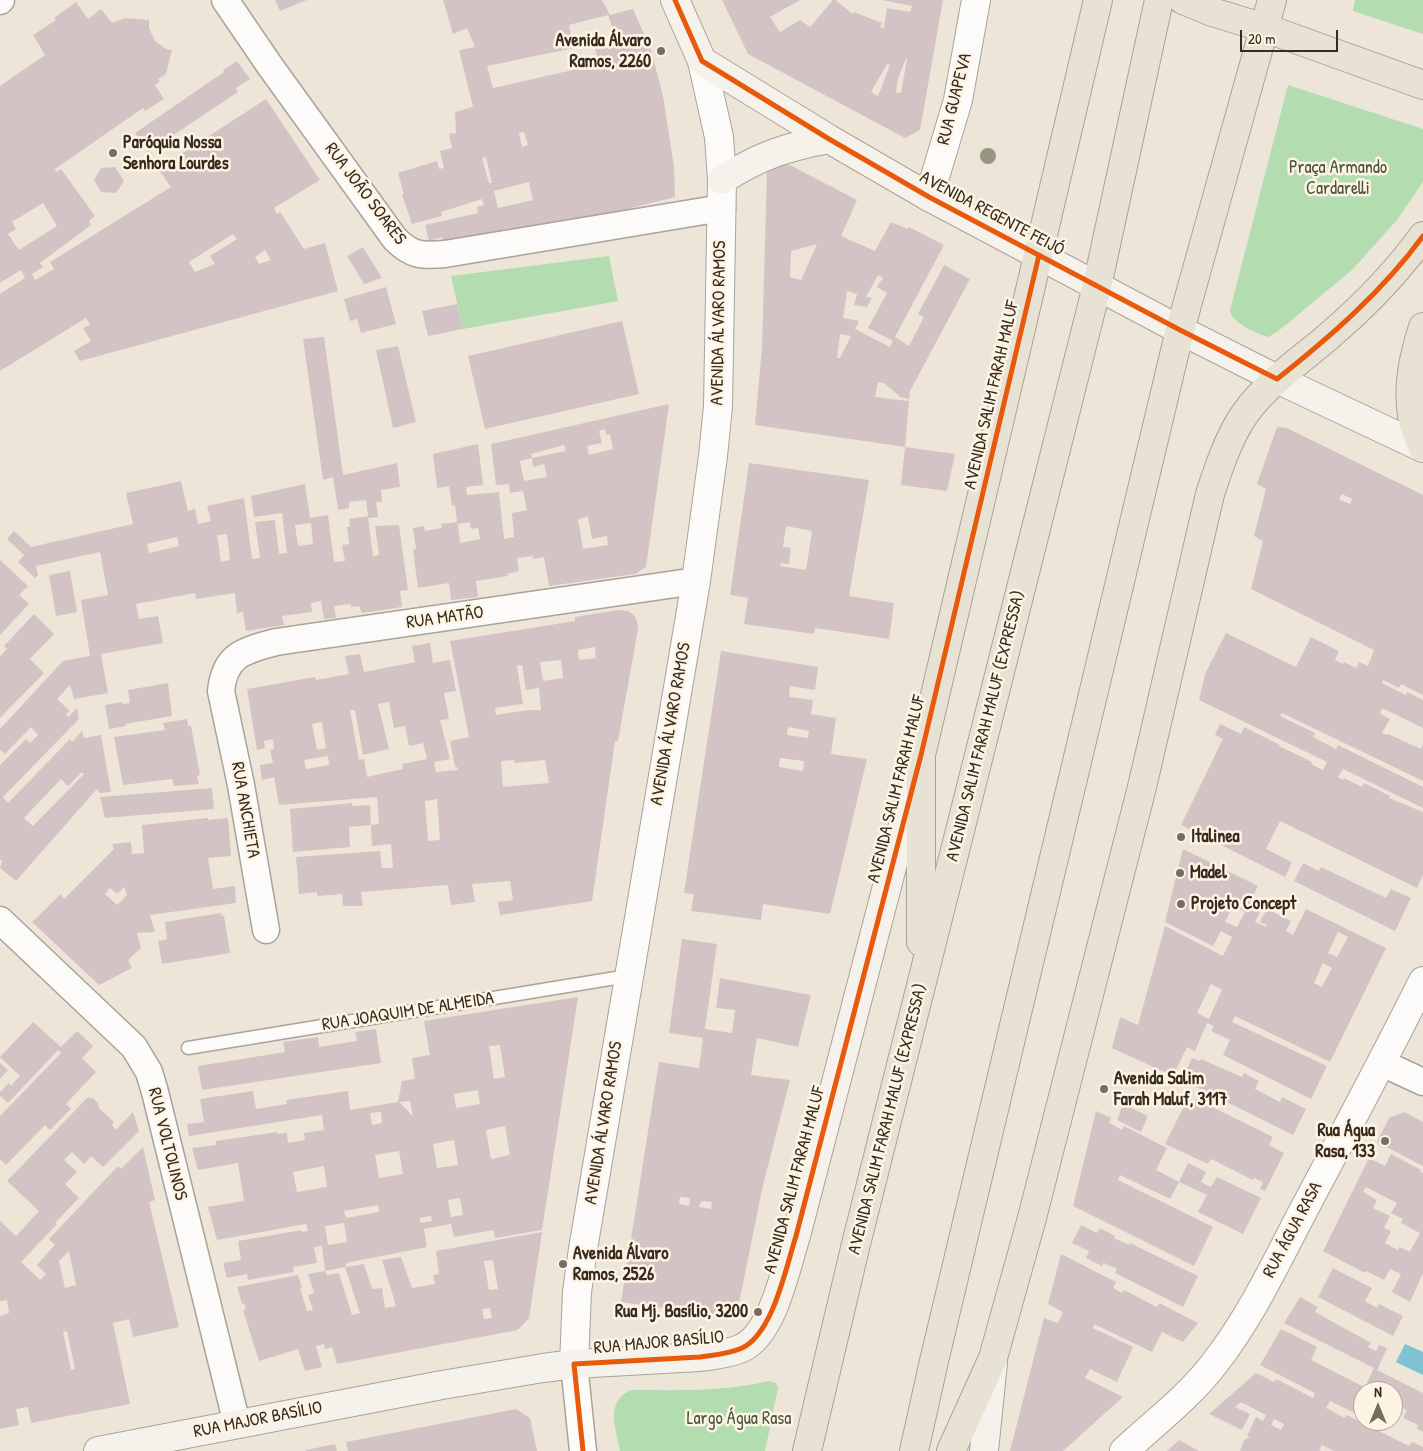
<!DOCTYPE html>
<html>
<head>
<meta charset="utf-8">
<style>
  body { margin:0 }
  #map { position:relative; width:1423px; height:1451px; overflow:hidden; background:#ede6d8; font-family:"Patrick Hand",sans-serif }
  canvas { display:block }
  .north { position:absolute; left:1353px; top:1381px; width:50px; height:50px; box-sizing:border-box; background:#fcf5e5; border:1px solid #afa495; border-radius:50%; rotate:0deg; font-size:14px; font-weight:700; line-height:20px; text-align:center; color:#3b2a1e }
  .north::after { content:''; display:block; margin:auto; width:18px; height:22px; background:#796c5f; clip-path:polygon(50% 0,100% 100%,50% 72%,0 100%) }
  .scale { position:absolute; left:1240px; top:30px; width:98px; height:22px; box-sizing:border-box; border:2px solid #3b2a1e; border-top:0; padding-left:6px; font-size:15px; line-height:18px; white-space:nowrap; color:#3b2a1e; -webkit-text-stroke:4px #fcf5e5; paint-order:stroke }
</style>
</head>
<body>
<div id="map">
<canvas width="1423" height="1451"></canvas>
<div class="north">N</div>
<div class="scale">20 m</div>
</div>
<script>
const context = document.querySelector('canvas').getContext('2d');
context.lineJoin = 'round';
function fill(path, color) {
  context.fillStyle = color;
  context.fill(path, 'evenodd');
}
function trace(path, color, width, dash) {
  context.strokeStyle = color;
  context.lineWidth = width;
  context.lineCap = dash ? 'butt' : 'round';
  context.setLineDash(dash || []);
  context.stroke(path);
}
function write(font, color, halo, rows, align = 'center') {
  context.font = font + ' "Patrick Hand",sans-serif';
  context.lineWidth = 5;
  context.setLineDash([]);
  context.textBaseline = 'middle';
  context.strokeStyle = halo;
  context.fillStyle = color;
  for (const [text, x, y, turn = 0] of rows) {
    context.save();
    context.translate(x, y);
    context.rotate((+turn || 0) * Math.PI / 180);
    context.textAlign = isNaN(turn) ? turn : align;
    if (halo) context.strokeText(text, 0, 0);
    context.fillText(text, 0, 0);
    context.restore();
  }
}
const green = new Path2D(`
  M1355 0H1423V34L1353 11Z
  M1288 85 1423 129V182L1397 220 1352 270 1277 332 1268 337C1256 333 1231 323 1230 310Z
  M609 256 618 301 463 329 451 276Z
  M769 1381 776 1383 778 1388 765 1451H620C616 1429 604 1400 632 1390 680 1390 722 1392 769 1381Z`);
const water = new Path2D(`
  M1405 1344 1423 1352V1375L1396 1362Z`);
const building = new Path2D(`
  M275 0H307L280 11Z
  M443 0H602L610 15 633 9 651 50 663 96 674 167 675 197 616 212 537 229 536 225 511 231 510 228 444 245 442 237 429 241 425 225 478 213 477 207 484 205 482 199 441 212 442 216 412 224 402 195 404 194 398 173 437 161 439 169 444 168 440 151 452 148 449 134 456 133 455 112 473 107 459 50 475 47 467 28 453 34ZM608 15 616 38 594 44 599 64 493 88 487 66 574 48 569 25ZM524 132 528 145 522 147 519 133ZM486 157 492 183H489L482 158ZM529 182 533 200 498 208 494 191Z
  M722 0H800L770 17 780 32 800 20 810 27 833 0H835L853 14 854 12 882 23 880 27 884 28 887 8 910 12 912 6 882 0H943L920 130 905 138 748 54ZM906 59H907L901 93H896L898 78ZM887 64 890 65 878 96 871 92Z
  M76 2 88 19 101 9 112 23 125 18 149 20V28L155 41 166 49 172 50 166 74 158 79 160 82 155 85 164 99 145 111 143 108 55 169 56 172 61 169 95 216 89 221 91 225 40 263 43 267 32 274 35 280 54 269 50 262 171 187 158 169 266 99 320 180 274 208 277 214 280 212 304 249 325 243 338 291 80 361 74 351 91 341 83 328 90 325 86 318 0 371V294L25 278 21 270 0 283V86L45 55 33 35 56 20 54 18ZM43 203 57 226 19 250 8 234 16 229 12 222ZM233 234 237 239 210 256 215 264 195 272 189 262ZM265 250 271 260 259 264 255 257Z
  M237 61 250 79 236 88 238 92 148 152 135 133 224 72 223 70Z
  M784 162 857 200 841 236 875 251 891 222 908 229 909 227 944 245 895 337 909 346 924 317 918 314 944 265 970 279 910 391 909 399 900 397 884 383 878 382 875 397 909 401 905 447 755 425 762 347 767 171ZM817 244 801 280 790 277 791 251ZM878 275 883 278 877 287 887 293 868 328 893 341 890 347 855 329 859 321 843 318 847 291 857 294 854 305 867 307 872 298 866 297ZM840 334 851 336 840 358H837Z
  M115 167 124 181 116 193 101 192 94 180 101 168Z
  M363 247 382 278 364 284 347 256Z
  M386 287 396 324 361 333 357 319 350 321 344 299Z
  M457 304 463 329 428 336 422 311Z
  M622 321 639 394 485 429 468 356Z
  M324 337 343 475 397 463 400 487 381 490 382 502H376L378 517 368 518 373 556 379 555 375 526 399 525 408 590 400 591 402 607 362 613 359 606 351 607V604L334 606 336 618 324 619 321 601 311 603 312 612 282 616 284 625 246 631 243 612 237 613 235 593 196 599 195 593 136 604 139 619 158 616 163 643 101 654 108 693 74 699 70 685 57 699 70 711 66 714 68 717 77 708 79 719 3 797 8 803 70 739 72 742 82 731 84 738 101 735 111 792 99 793 97 789 16 881 0 868 2 861 0 859V765L26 739 30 743 38 735 31 727 5 754 0 750V729L63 661 90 656 81 600 108 595 100 552 36 566 38 575 35 578 18 562 24 555 7 539 14 531 31 547 133 524 126 493 181 481 188 511 195 509 198 524 211 521 207 506 244 498 252 559 260 558 255 522 275 520 279 554 287 553 282 513 254 517 251 496 305 484 310 518 328 515 334 562 345 561 342 545 349 544 347 527H350L349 519 368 516 366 500 349 502V508L338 510 333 477 323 480 303 339ZM311 523 313 544 298 546 295 525ZM227 534 230 560 221 562 217 535ZM177 537 179 546 149 553 147 544ZM82 772 84 774 33 826 24 818 61 779 68 786Z
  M398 346 416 422 393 428 376 350Z
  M669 404 646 567 635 574 549 586 544 557 533 559V556L517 558 519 571 507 574 508 576 476 581 478 597 451 600 449 583 418 588 413 550 416 549 413 528 424 526 425 531 442 528 441 524 457 522 455 505 452 506 449 486 437 488 433 454 478 444 483 485 466 487 467 495 499 492 504 539 514 537 512 513 527 510 523 491 510 493 509 484 496 485 491 444ZM605 429 606 435 610 434 613 449 589 455 587 446 602 443 599 431ZM564 445 566 451 532 458 533 467 544 464 547 477 524 481 520 461 532 458 531 454ZM588 517 592 539 607 536 608 545 583 549 578 519ZM470 522 471 529 478 528 480 539 460 543 458 524Z
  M1277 427 1287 428 1423 495V695L1401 684 1399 688 1383 680 1382 683 1406 695 1407 692 1423 700V728L1382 708 1380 714 1390 719 1382 733 1387 735 1388 734 1421 749 1423 744V781L1282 713 1280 716 1315 733 1313 737 1336 749 1338 745 1423 787V808L1343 769 1338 777 1343 780 1344 778 1362 787 1364 783 1390 796 1389 798 1423 812V875L1417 888 1280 821 1266 849 1292 862 1285 877 1181 825 1223 739 1215 735 1220 724 1241 734 1244 727 1280 745 1279 746 1312 762 1311 764 1323 770 1327 762 1199 700 1205 674 1226 633 1296 667 1311 637 1339 651 1335 660 1343 664 1344 662 1356 668 1359 662 1368 666 1374 650 1251 589 1263 541 1254 536 1266 489 1257 484ZM1342 494 1352 499 1350 504 1339 499Z
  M905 447 955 454 947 491 901 485Z
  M749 463 869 480 849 596 894 603 889 639 815 628 814 634 744 624 748 598 730 595ZM786 526 812 531 806 570 780 566 781 563 789 564 791 548 783 547Z
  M0 560 28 586 19 595 29 604 0 635Z
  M70 571 77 612 56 616 49 575Z
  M618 610 628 611 633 614 637 621 638 629 618 741H615L592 901 500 915 498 902 513 900 510 881 472 884 475 902 451 905 448 885 361 892 363 906H343L342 894 317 896V892L299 894 296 857 380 851 382 868H393L391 844 372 846 371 825 379 824 377 797 279 805 274 777 262 780 260 765 273 763 270 750 274 749 273 739 264 741 265 748 257 750 247 689 315 677 316 680 349 674 345 656 360 654 364 672 415 662 412 646 430 643 433 663 450 660 456 691 444 693 449 719 440 720 450 759 434 762 436 772 458 770 457 767H455L450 741 469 737 450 641 575 621V617ZM595 647 596 658 579 660 578 650ZM561 660 563 678 543 681 540 662ZM522 665 526 690 539 688 541 710H529L496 715 495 708 523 704 517 666ZM389 702 394 728 405 726 409 746 423 743 427 759 402 764 403 769 367 777 364 759 359 760 350 710H355L363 755 389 749 378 704ZM322 722 326 748 317 750 312 724ZM328 756 329 765 306 769 304 760ZM514 760 515 763 545 760 549 783 503 787 501 761ZM437 799 440 840 428 841 425 801Z
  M34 614 54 634 30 659 44 673 0 718V656L7 649 4 646Z
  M721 651 818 667 815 690 790 686 789 697 813 700 811 714 836 718 831 754 867 759 830 914 763 904 761 920 691 911 694 894 684 893ZM788 727 809 731 808 738 787 735ZM780 758 804 761 803 771 779 767Z
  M168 683 172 716 125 724 126 726 109 729 105 705 122 702 123 704 130 703 128 690Z
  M187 719 188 726H191L200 775 197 776 199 784 174 786 172 779 123 785 114 737 165 730 163 723Z
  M212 788 214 809 105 818 100 797Z
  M352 803V806L370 805 371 825 349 827 350 847 293 852 290 809Z
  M208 818V820L228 818 231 856 208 858 213 889 235 886 236 903 150 915 155 932 137 933 141 948 128 960 132 968 99 985 32 922 61 894 64 899 114 849 112 844 131 842 132 854 144 853 142 825ZM124 887 127 895 117 905 105 894 110 888 117 894Z
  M1183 849 1258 886 1250 902 1262 908 1255 922 1266 927 1267 925 1260 922 1267 909 1291 921 1286 931 1293 935 1306 909 1386 948 1330 1062 1235 1016 1232 1022 1327 1066 1311 1099 1223 1055 1230 1040 1211 1031 1214 1026 1207 1023 1195 1051 1187 1047 1173 1076 1112 1048 1120 1017 1138 1025 1165 926 1223 956 1232 937 1221 931 1213 946 1165 922ZM1233 906 1245 912 1237 927 1225 922ZM1338 932 1348 937 1337 957 1328 953ZM1323 963 1332 968 1322 987 1314 983ZM1211 984 1222 990 1209 1019 1197 1013Z
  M1303 863 1319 871 1321 867 1386 898 1391 889 1411 898 1395 931 1294 881Z
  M221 913V916H224L230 953 162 964 158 941 167 939 165 922Z
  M682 939 717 944 705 1029 732 1033 735 1010 716 1008 720 978 811 995 798 1047 757 1038 751 1075 790 1080 763 1185 736 1318 621 1302 659 1062 699 1068 703 1038 669 1033ZM680 1197 690 1198 689 1206 679 1204ZM703 1201 712 1202 711 1209 699 1207 700 1203Z
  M578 997 542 1230 495 1238 494 1230 454 1237 451 1224 424 1229 427 1247 346 1263V1267L364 1264 372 1289 382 1288 385 1308 396 1306 382 1260 401 1257 412 1288 435 1284 433 1275 439 1274 436 1251 542 1232 529 1318 518 1330 337 1364 332 1347 325 1349 324 1344 316 1346 322 1367 305 1371 298 1349 259 1361 243 1310 246 1309 244 1303 242 1304 237 1287 298 1275 302 1287 300 1288 307 1311 313 1310 308 1295 314 1293 308 1274 325 1271 327 1275 339 1273 352 1315 360 1313 345 1267 325 1271 322 1246 314 1247 317 1263 293 1267 294 1272 248 1280 247 1274 227 1278 223 1263 241 1260 238 1241 302 1230V1232L308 1231 306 1224 217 1240 208 1207 244 1201 238 1163 198 1170 192 1148 216 1145V1141L277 1132V1134L287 1133 288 1143 305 1140 304 1133 324 1130 322 1115 189 1136 187 1124 204 1122 200 1099 253 1091 256 1109 287 1104 286 1100 348 1091 350 1110 398 1102 402 1081 415 1079 412 1058 430 1055 424 1021ZM500 1045 505 1077 494 1079 489 1046ZM478 1090 480 1104 456 1108 454 1094ZM410 1101 413 1116 399 1102ZM381 1112 382 1123 372 1125 370 1113ZM505 1126 510 1155 491 1159 486 1130ZM454 1140 458 1165 437 1168 433 1144ZM399 1151 403 1174 379 1178 375 1155ZM324 1166 327 1187 297 1192 293 1172ZM460 1198 463 1215 451 1217 448 1200ZM378 1205 379 1212 346 1218 344 1211ZM431 1216 432 1221 420 1223V1218ZM344 1223 347 1242 328 1245 325 1226ZM493 1260 498 1289 489 1290 484 1261ZM490 1308 492 1318 484 1319 482 1309Z
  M33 1022 61 1047 77 1031 93 1046 82 1058 96 1072 66 1104 71 1109 50 1130 45 1125 6 1165 0 1159V1116L61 1053 58 1050 8 1103 0 1096V1092L9 1083 11 1086 20 1076 0 1057Z
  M376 1029 381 1063 202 1090 198 1066 285 1052 283 1042 318 1037 319 1047 357 1041 355 1032Z
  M1192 1058 1200 1061 1201 1059 1242 1077 1244 1073 1259 1081 1255 1089 1280 1102 1282 1097 1306 1109 1293 1135 1182 1080Z
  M0 1063 8 1070 0 1079Z
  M88 1097 90 1099 92 1097 98 1103 99 1108 114 1122 112 1125 116 1130 133 1112 139 1131 103 1167 91 1156 84 1164 72 1152 64 1160 77 1172 65 1184 79 1198 55 1223 57 1224 21 1262 40 1280 46 1274 37 1265 55 1245 49 1239 118 1166 121 1169 143 1147 155 1200 149 1202 179 1327 133 1337 129 1319 113 1323 130 1404 31 1423 28 1407 16 1409 19 1425 0 1429V1316L9 1313 7 1300 0 1301V1221L16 1236 39 1211 7 1181ZM69 1251 76 1285 65 1288 59 1261ZM67 1331 75 1369 71 1370 63 1332Z
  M1196 1099 1273 1137 1269 1145 1284 1153 1265 1191 1260 1189 1263 1182 1254 1178 1253 1180 1211 1159 1208 1164 1165 1144 1187 1100 1194 1103Z
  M1123 1104 1148 1116 1141 1132 1117 1120Z
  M1096 1111 1111 1118 1109 1123 1122 1130 1124 1126 1167 1148 1156 1170 1179 1182 1188 1163 1206 1172 1201 1182 1211 1187 1217 1177 1261 1198 1243 1234 1198 1212 1207 1195 1179 1182 1170 1199 1120 1175 1118 1180 1213 1227 1194 1266 1073 1206Z
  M1404 1112 1423 1122V1166L1377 1142 1389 1118Z
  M1391 1154 1421 1170 1420 1172 1423 1173V1273L1410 1302 1392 1292 1401 1274 1390 1269 1384 1280 1366 1271 1365 1273 1323 1251 1369 1158 1385 1166ZM1366 1187 1397 1203 1391 1213 1403 1219 1401 1223 1420 1233 1410 1252 1400 1247 1398 1250 1385 1243 1391 1231 1384 1228 1390 1216 1373 1208 1377 1200 1363 1192Z
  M1081 1225 1097 1233 1100 1228 1115 1236 1114 1238 1129 1245 1130 1243 1198 1276 1183 1307 1115 1273 1117 1269 1104 1263 1102 1266 1086 1258 1089 1251 1072 1243Z
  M1061 1254 1116 1282 1113 1288 1122 1293 1124 1290 1157 1307 1159 1303 1198 1323 1183 1342 1162 1332 1152 1352 1094 1324 1093 1328 1133 1347 1117 1382 1090 1369 1085 1378 1123 1397 1063 1451H1010L1044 1318 1058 1323 1063 1312 1048 1304Z
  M1333 1268 1372 1288 1365 1301 1377 1308 1379 1304 1403 1316 1393 1336 1318 1297Z
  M1300 1297 1318 1307 1315 1312 1371 1343 1368 1347 1376 1351 1379 1345 1387 1348 1377 1370 1423 1393V1432L1417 1429 1418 1425 1403 1418 1407 1410 1393 1404V1391H1383L1367 1383 1374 1368 1284 1323Z
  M1281 1329 1317 1347 1311 1360 1372 1391H1363V1417L1330 1401 1326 1408 1345 1418 1347 1415 1409 1446 1412 1442 1423 1447V1451H1334L1322 1445 1319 1450 1322 1451H1240L1244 1440 1250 1437 1247 1436 1256 1417 1263 1421 1266 1415 1241 1402 1235 1407 1250 1414 1242 1430 1209 1414 1256 1373 1274 1382 1276 1379 1313 1398 1315 1393 1260 1365ZM1274 1419 1284 1424 1281 1430 1271 1425Z
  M516 1409 530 1418 537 1451H348L346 1442Z
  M1179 1440 1199 1451H1167Z
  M335 1444 337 1451H306V1450Z`);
const service = new Path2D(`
  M188 1048 628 976`);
const minor = new Path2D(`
  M225 0 270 66 395 239C412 256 422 256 445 254L722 208
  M0 1 1 0
  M0 920 134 1047 149 1072 155 1092 237 1424
  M266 930 241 785 221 691C225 654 244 651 276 642L696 581
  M1382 1063 1423 1082
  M574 1364 583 1451`);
const tertiary = new Path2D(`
  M929 197 958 100 976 0
  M574 1364 577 1292 583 1249 696 581 713 456 718 406 722 180 719 137 702 61
  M1124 1451C1154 1423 1189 1397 1214 1364 1250 1318 1275 1265 1302 1213 1343 1136 1384 1059 1423 981`);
const secondary = new Path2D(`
  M675 0 702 61 829 139 929 197 1180 330 1277 379 1423 448
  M722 180C759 156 786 147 829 139
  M98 1451 442 1385 543 1368 574 1364 700 1357C714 1355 729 1354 742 1348 773 1334 786 1267 796 1236L917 771
  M984 1451 993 1363`);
const primary = new Path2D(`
  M1183 0 1212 12 1265 28 1423 85`);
const trunk = new Path2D(`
  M1423 448C1419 437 1413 426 1412 415 1407 384 1414 356 1423 327
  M921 942V755L1098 0
  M807 1451 855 1248 1097 286 1159 0
  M914 1451 934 1361 1180 330 1272 0
  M951 1451 993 1358 1032 1218 1142 787 1210 494C1218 470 1226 445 1239 423 1260 387 1298 363 1329 336 1363 307 1397 272 1423 236`);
const cycleway = new Path2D(`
  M675 0 702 61 829 139 929 197 1180 330 1277 379C1330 337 1383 291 1423 236
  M583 1451 574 1364 700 1357C714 1355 729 1354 742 1348 773 1334 786 1267 796 1236L921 755 1039 255`);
const trees = [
  [988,156]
];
const markers = [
  [661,51,5,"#796c5f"],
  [113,153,5,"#796c5f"],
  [1181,837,5,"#796c5f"],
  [1180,873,5,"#796c5f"],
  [1181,904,5,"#796c5f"],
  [1104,1089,5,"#796c5f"],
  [1385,1141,5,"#796c5f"],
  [563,1264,5,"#796c5f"],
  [758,1312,5,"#796c5f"]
];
const poiNames = [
  ["Avenida Álvaro",651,41,"right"],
  ["Ramos, 2260",651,62,"right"],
  ["Paróquia Nossa",123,143],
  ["Senhora Lourdes",123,164],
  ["Italinea",1191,837],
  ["Madel",1190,873],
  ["Projeto Concept",1191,904],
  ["Avenida Salim",1114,1079],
  ["Farah Maluf, 3117",1114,1100],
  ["Rua Água",1375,1131,"right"],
  ["Rasa, 133",1375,1152,"right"],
  ["Avenida Álvaro",573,1254],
  ["Ramos, 2526",573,1275],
  ["Rua Mj. Basílio, 3200",748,1312,"right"]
];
const streetNames = [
  ["RUA GUAPEVA",955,99,-76],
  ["RUA JOÃO SOARES",365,194,53],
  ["AVENIDA REGENTE FEIJÓ",992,214,28],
  ["AVENIDA ÁLVARO RAMOS",719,323,-89],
  ["AVENIDA SALIM FARAH MALUF",992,395,-77],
  ["RUA MATÃO",445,618,-8],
  ["AVENIDA ÁLVARO RAMOS",671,724,-80],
  ["AVENIDA SALIM FARAH MALUF (EXPRESSA)",986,726,-76],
  ["AVENIDA SALIM FARAH MALUF",897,789,-76],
  ["RUA ANCHIETA",245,810,80],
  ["RUA JOAQUIM DE ALMEIDA",408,1012,-9],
  ["AVENIDA SALIM FARAH MALUF (EXPRESSA)",888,1119,-76],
  ["AVENIDA ÁLVARO RAMOS",604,1123,-81],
  ["RUA VOLTOLINOS",167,1144,76],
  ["AVENIDA SALIM FARAH MALUF",795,1180,-75],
  ["RUA ÁGUA RASA",1293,1230,-62],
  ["RUA MAJOR BASÍLIO",659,1343,-5],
  ["RUA MAJOR BASÍLIO",258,1420,-11]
];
const parkNames = [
  ["Praça Armando",1338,168],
  ["Cardarelli",1338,189],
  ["Largo Água Rasa",739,1419]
];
fill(green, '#b4dcb1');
fill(water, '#7fc2d2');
fill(building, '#d4c3c4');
trace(service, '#a9a399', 15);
trace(minor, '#a9a399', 29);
trace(tertiary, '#a9a399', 30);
trace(secondary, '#a9a399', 30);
trace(primary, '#a9a399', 30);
trace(trunk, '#a9a399', 30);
trace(service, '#fcfbf9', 12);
trace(minor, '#fcfbf9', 26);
trace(tertiary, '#fcfbf9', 28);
trace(secondary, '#f5f1eb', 28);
trace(primary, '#e8e2d5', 28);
trace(trunk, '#e8e2d5', 28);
trace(cycleway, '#e8590c', 5);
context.fillStyle = '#969682';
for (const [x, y] of trees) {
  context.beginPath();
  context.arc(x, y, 8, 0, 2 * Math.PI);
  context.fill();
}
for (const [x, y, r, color] of markers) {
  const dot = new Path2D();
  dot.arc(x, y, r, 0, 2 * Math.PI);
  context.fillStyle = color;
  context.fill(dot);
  trace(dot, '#fcf5e5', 2);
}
write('bold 18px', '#3b2a1e', '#fcf5e5', poiNames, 'left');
write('18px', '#3b2a1e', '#fcf5e5', streetNames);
write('18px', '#4e543b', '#fcf5e5', parkNames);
</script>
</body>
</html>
